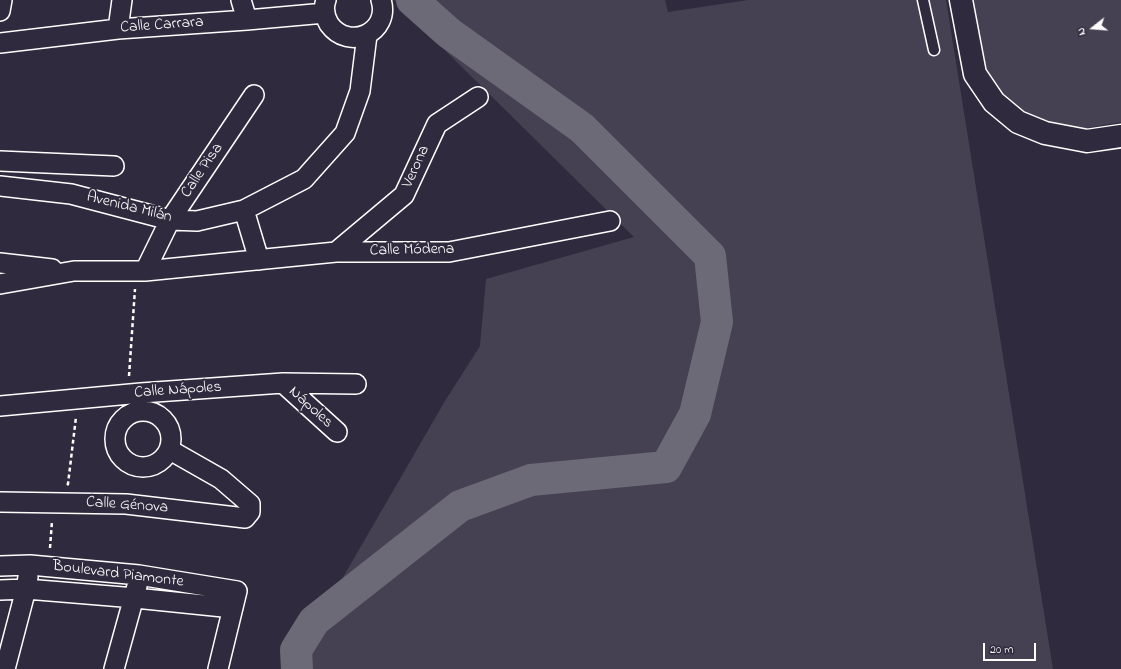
<!DOCTYPE html>
<html>
<head>
<meta charset="utf-8">
<style>
  body { margin:0 }
  #map { position:relative; width:1121px; height:669px; overflow:hidden; background:#2f2a3d; font-family:"Indie Flower",sans-serif }
  canvas { display:block }
  .north { position:absolute; left:1073px; top:8px; width:40px; height:40px; -webkit-text-stroke:3px #2f2a3d; paint-order:stroke; rotate:253deg; font-size:11px; font-weight:700; line-height:16px; text-align:center; color:#fff }
  .north::after { content:''; display:block; margin:auto; width:14px; height:18px; background:#fff; clip-path:polygon(50% 0,100% 100%,50% 72%,0 100%) }
  .scale { position:absolute; left:983px; top:643px; width:53px; height:18px; box-sizing:border-box; border:2px solid #fff; border-top:0; padding-left:5px; font-size:12px; line-height:14px; white-space:nowrap; color:#fff; -webkit-text-stroke:3px #2f2a3d; paint-order:stroke }
</style>
</head>
<body>
<div id="map">
<canvas width="1121" height="669"></canvas>
<div class="north">N</div>
<div class="scale">20 m</div>
</div>
<script>
const context = document.querySelector('canvas').getContext('2d');
context.lineJoin = 'round';
function fill(path, color) {
  context.fillStyle = color;
  context.fill(path, 'evenodd');
}
function trace(path, color, width, dash) {
  context.strokeStyle = color;
  context.lineWidth = width;
  context.lineCap = dash ? 'butt' : 'round';
  context.setLineDash(dash || []);
  context.stroke(path);
}
function write(font, color, halo, rows, align = 'center') {
  context.font = font + ' "Indie Flower",sans-serif';
  context.lineWidth = 4;
  context.setLineDash([]);
  context.textBaseline = 'middle';
  context.strokeStyle = halo;
  context.fillStyle = color;
  for (const [text, x, y, turn = 0] of rows) {
    context.save();
    context.translate(x, y);
    context.rotate((+turn || 0) * Math.PI / 180);
    context.textAlign = isNaN(turn) ? turn : align;
    if (halo) context.strokeText(text, 0, 0);
    context.fillText(text, 0, 0);
    context.restore();
  }
}
const green = new Path2D(`
  M394 0H665L668 12 748 0H946L1053 669H290L445 401 480 346 486 279 634 237Z
  M973 0H1121V122L1075 130 1023 115 1005 100 988 79Z`);
const river = new Path2D(`
  M297 669 296 650 314 621 460 506 531 480 666 467 695 414 717 322 710 256 582 128 449 33 412 0`);
const path = new Path2D(`
  M129 376 135 289
  M67 485 68 484 76 417
  M50 548 52 521`);
const lane = new Path2D(`
  M923 0 934 50`);
const street = new Path2D(`
  M241 0 247 20
  M326 0C323 8 325 17 329 24 349 52 391 32 381 0
  M0 11 2 0
  M118 29 122 0
  M0 43 118 29 247 20 325 13
  M0 161 114 166
  M0 186 71 194 170 220 197 221 244 210 304 179 345 133 360 91 367 35
  M244 210 259 260
  M336 252 404 195 437 124 478 97
  M0 263 52 269
  M145 271 170 220 254 95
  M0 284 74 271H145L336 252H449L610 221
  M283 383 337 432
  M0 406 141 393 283 383 356 384
  M115 439a28 28 0 1 1 56 0a28 28 0 1 1-56 0Z
  M0 502 126 504 245 518 250 512V504L221 479 170 450
  M0 566 30 565 139 575 237 591 218 669
  M0 590 26 589 135 598 233 608
  M5 669 26 589 28 577
  M114 669 137 586`);
const secondary = new Path2D(`
  M961 0 975 74 994 102 1018 122 1045 133 1087 141 1121 136`);
const streetNames = [
  ["Calle Carrara",162,26,-4],
  ["Verona",417,167,-66],
  ["Calle Pisa",203,171,-56],
  ["Avenida Milán",129,208,14],
  ["Calle Módena",412,251,-1],
  ["Calle Nápoles",178,391,-4],
  ["Nápoles",310,408,42],
  ["Calle Génova",127,506,4],
  ["Boulevard Piamonte",118,575,7]
];
fill(green, '#464152');
trace(river, '#6d6a77', 32);
trace(lane, '#fff', 13);
trace(street, '#fff', 22);
trace(secondary, '#fff', 25);
trace(path, '#fff', 2.5, [4, 3]);
trace(lane, '#2f2a3d', 10);
trace(street, '#2f2a3d', 19);
trace(secondary, '#2f2a3d', 22);
write('16px', '#fff', '#2f2a3d', streetNames);
</script>
</body>
</html>
